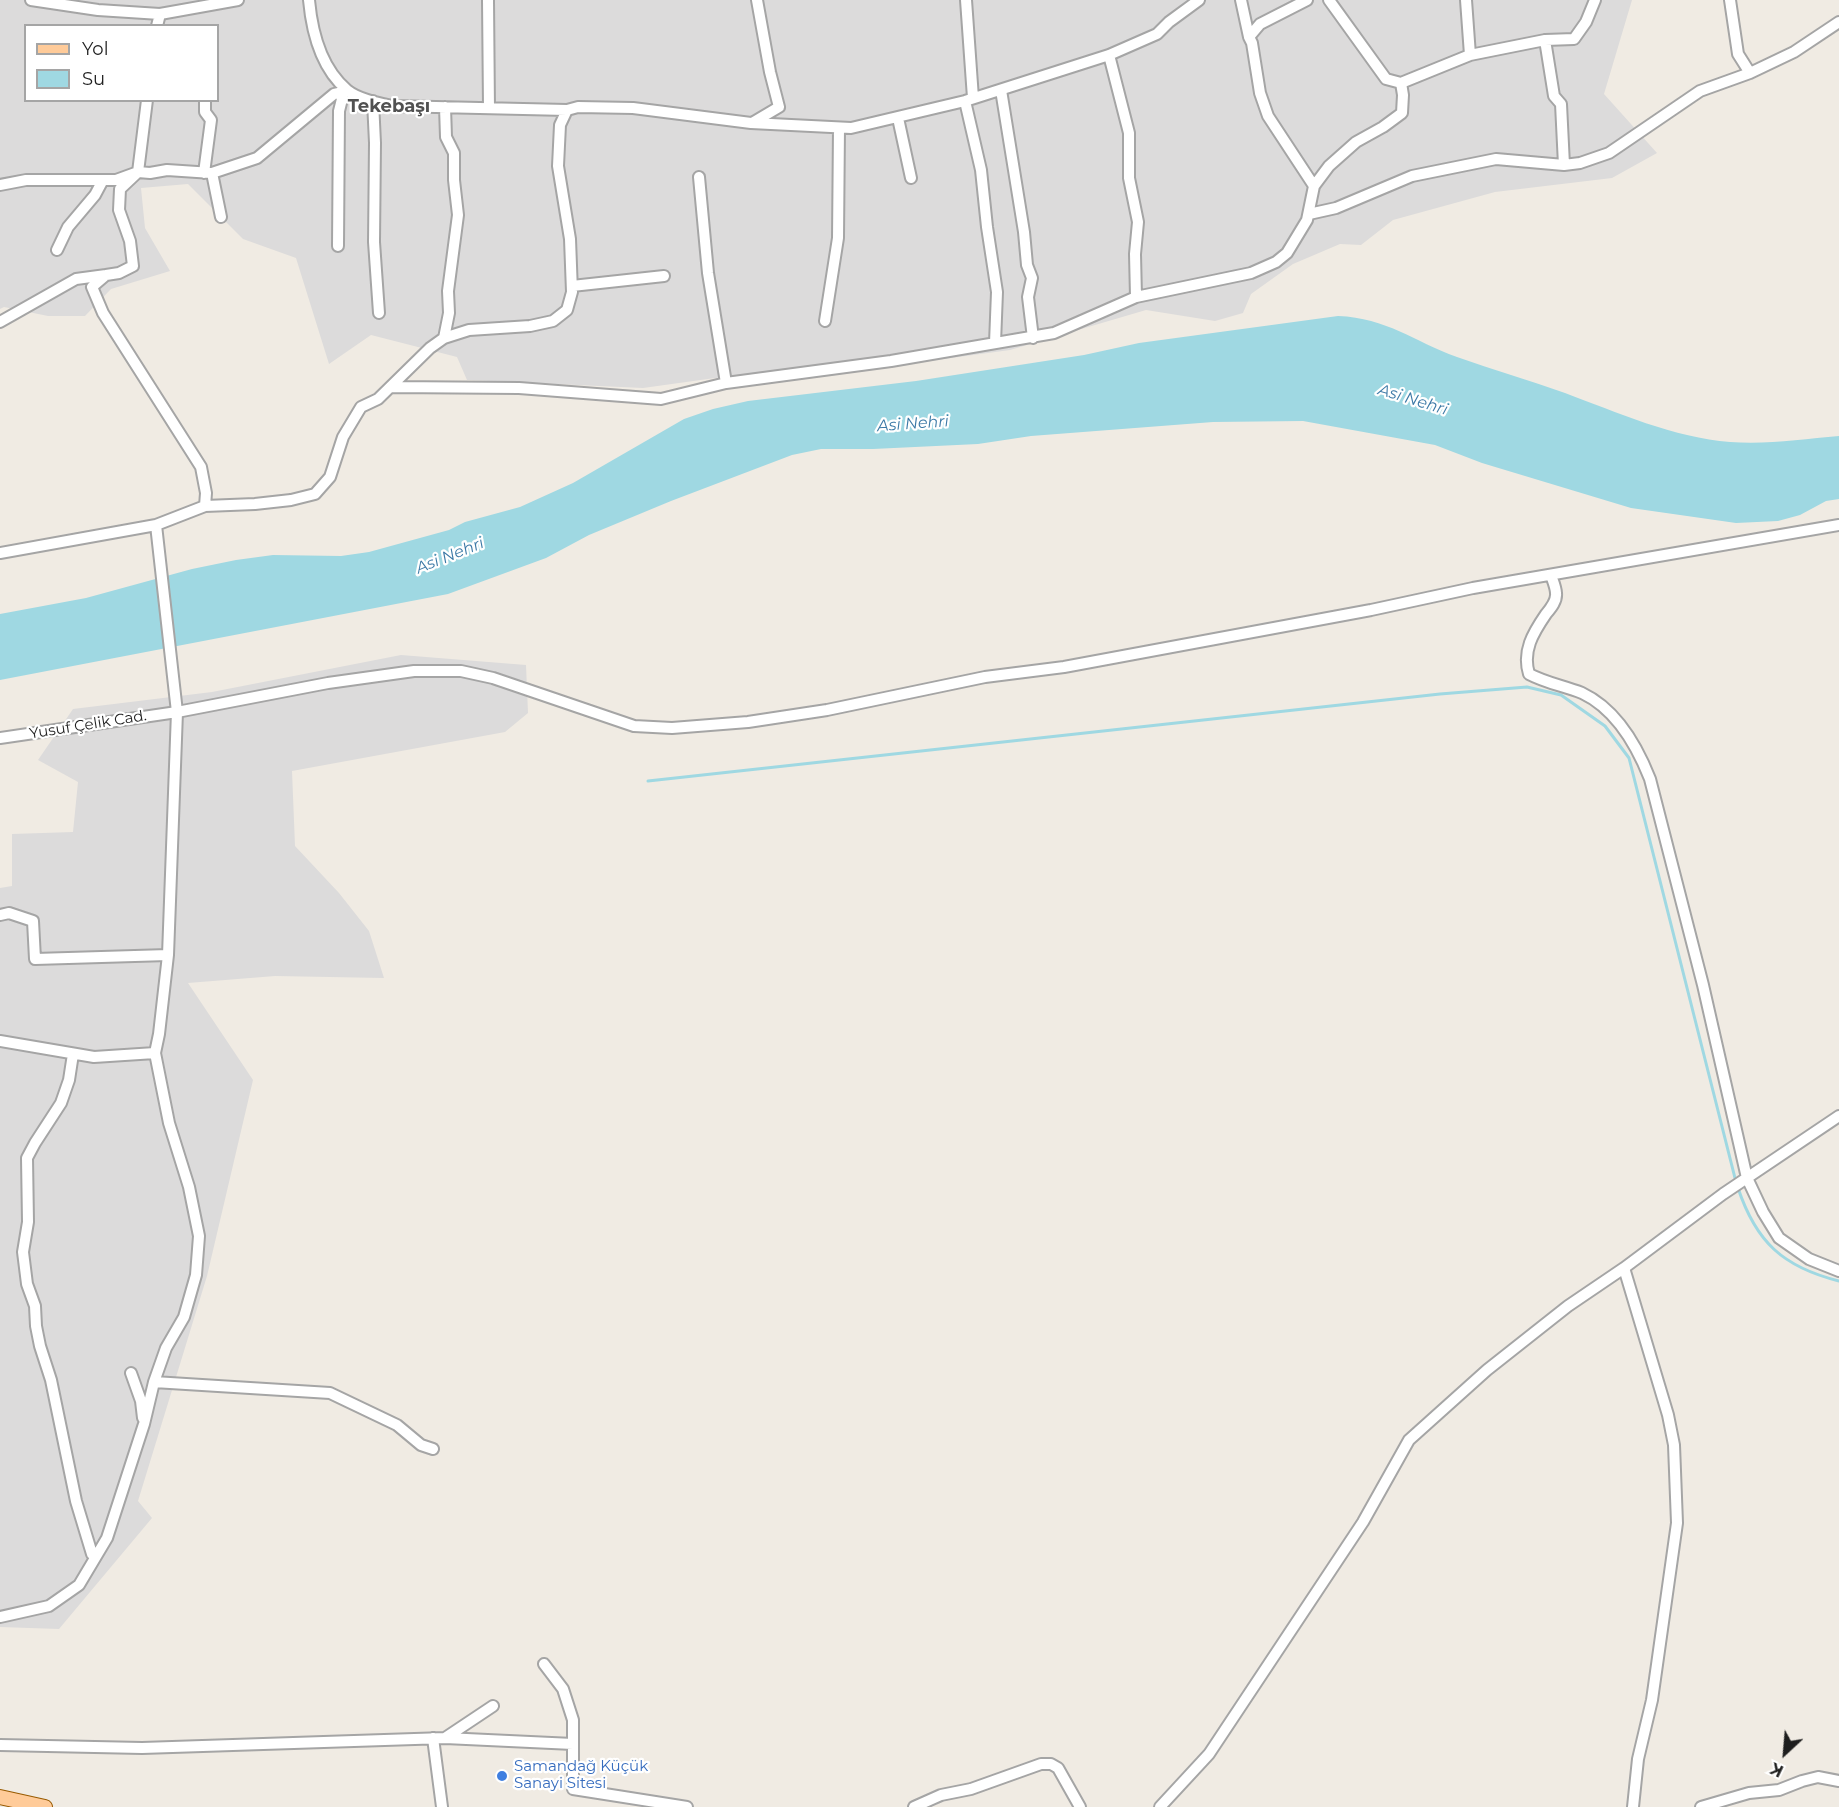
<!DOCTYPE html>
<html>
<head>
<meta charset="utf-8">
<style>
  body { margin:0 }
  #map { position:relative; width:1839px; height:1807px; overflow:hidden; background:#f0ebe3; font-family:Montserrat,sans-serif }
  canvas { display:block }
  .legend { position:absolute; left:24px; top:24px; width:195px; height:78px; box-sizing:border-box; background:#fff; border:2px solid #a5a5a5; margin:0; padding:8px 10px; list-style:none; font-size:18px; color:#1e1e1e }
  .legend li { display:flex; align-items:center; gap:12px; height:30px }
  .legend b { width:30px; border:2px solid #a5a5a5 }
  .north { position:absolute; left:1755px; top:1723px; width:60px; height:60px; -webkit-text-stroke:4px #fff; paint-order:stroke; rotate:206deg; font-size:16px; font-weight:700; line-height:24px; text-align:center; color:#1e1e1e }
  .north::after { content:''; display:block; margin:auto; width:21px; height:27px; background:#1e1e1e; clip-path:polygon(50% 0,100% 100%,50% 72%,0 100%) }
</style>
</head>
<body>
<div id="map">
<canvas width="1839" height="1807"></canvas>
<ul class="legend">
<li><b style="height:8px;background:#ffcb99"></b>Yol</li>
<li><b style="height:16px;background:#9fd8e2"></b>Su</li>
</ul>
<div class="north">K</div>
</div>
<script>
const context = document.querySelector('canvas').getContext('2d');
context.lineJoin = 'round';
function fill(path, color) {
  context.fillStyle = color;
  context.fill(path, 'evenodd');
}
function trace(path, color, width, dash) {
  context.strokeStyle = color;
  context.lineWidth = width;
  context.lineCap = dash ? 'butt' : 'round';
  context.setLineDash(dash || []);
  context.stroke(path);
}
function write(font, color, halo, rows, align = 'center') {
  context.font = font + ' Montserrat,sans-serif';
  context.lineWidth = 4.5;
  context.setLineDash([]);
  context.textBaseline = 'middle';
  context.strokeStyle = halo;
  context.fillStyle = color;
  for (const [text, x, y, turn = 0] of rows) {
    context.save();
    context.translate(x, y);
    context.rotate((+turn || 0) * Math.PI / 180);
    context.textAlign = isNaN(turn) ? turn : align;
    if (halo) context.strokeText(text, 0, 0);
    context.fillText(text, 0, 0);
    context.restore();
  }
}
const residential = new Path2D(`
  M0 0H1632L1604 94 1657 153 1612 178 1495 192 1393 220 1361 245 1340 244 1293 264 1251 294 1243 313 1215 321 1146 310 1010 350 759 384 715 378 643 388 467 380 457 357 371 335 329 364 296 258 243 239 188 184 141 188 145 228 170 271 111 289 85 316H48L4 307 0 309ZM26 26H218V100H26Z
  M401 655 526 665 528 713 505 732 292 771 295 846 339 893 369 931 384 978 275 976 188 983 253 1080 207 1276 138 1501 152 1518 59 1629 0 1627V888L12 886V834L73 832 78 782 38 760 73 709 212 692Z`);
const water = new Path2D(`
  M1338 316C1387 318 1413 341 1457 357 1493 370 1529 380 1565 393 1616 412 1675 438 1730 442 1766 445 1803 439 1839 436V499L1826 501 1800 515 1778 521 1736 523 1631 508 1482 463 1435 445 1303 421 1213 422 1031 436 978 444 873 449H821L792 455 671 501 589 535 546 558 448 594 0 680V614L86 598 192 569 236 560 273 555 341 556 369 552 449 530 465 522 520 507 573 483 684 419 713 409 748 401 916 381 1084 355 1139 343Z`);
const stream = new Path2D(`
  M648 781 1440 694 1527 687 1561 695 1605 726 1629 758 1736 1182
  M1738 1188C1756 1242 1783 1267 1839 1281`);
const minor = new Path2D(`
  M31 0 98 10 160 14 238 0
  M309 0C312 33 321 68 347 90 358 99 378 103 392 106L567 110 578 107 633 108 751 123 851 128 965 101 1109 55 1157 34 1169 22 1199 0
  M488 0 489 108
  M966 0 973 98
  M1241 0 1249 37
  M1307 0 1260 24 1249 37 1252 43 1260 93 1268 116 1314 186
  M1329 0 1386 79 1401 83 1470 55 1545 40 1574 39 1586 22 1595 0
  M1466 0 1470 55
  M1730 0 1738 54 1750 73
  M157 26 160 14
  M1545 40 1554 96 1561 104 1564 165
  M1109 55 1129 133V178L1138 222 1135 254 1136 297
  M1001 90 1024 232 1027 265 1032 278 1028 297 1033 338
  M373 101 375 143 374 242 379 313
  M965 101 981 170 987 227 997 292 995 343
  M898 118 911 178
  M752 123 779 107 770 72 757 0
  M204 173 211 120 205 112V100
  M212 173 221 217
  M699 177 708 273 726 383
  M0 185 26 180H116L138 172 147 100
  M1309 214 1336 208 1412 176 1496 159 1564 165 1580 163 1609 153 1700 91 1750 73 1794 52 1839 22
  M338 246 339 111 344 91
  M57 250 68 227 95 195 103 180
  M572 286 664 276
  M825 321 838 238 839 128
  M0 322 76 279 106 275
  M444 338 449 313 448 291 458 215 454 180V153L446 137 445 107
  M391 387 519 388 661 399 726 383 891 361 1054 333 1136 297 1251 273 1276 262 1287 253 1307 220 1314 186 1329 166 1356 142 1383 127 1402 113 1403 95 1401 83
  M205 506 206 493 201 467 103 313 92 287 106 275 119 273 133 266 130 241 119 210 120 189 138 172 150 173 167 170 212 173 257 158 334 94 348 91
  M0 553 156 525 205 506 255 504 291 500 315 494 330 477 343 437 361 407 378 399 430 348 444 338 469 330 530 326 553 321 567 310 572 292 570 239 558 166 560 125 567 110
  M1551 575C1553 581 1556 588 1556 593 1557 601 1551 608 1546 614 1533 633 1522 651 1529 674 1546 683 1564 686 1582 693 1616 709 1637 746 1650 779L1703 985 1747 1178 1763 1212 1779 1238 1809 1259 1839 1271
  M0 738 177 712 328 683 414 671H461L493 678 634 726 672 728 748 722 827 710 985 677 1064 667 1371 610 1473 588 1839 525
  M0 915 9 913 33 921 35 959 168 955
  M0 1041 94 1057 155 1053
  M73 1054 69 1080 61 1103 35 1143 27 1158 28 1222 23 1252 27 1284 35 1306 36 1326 40 1346 51 1380 76 1501 92 1554 95 1557
  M1624 1268 1668 1415 1674 1445 1677 1523 1652 1700 1638 1759 1633 1807
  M131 1373 141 1401 143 1418
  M154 1382 330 1393 397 1425 421 1445 433 1449
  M0 1617 49 1606 79 1585 107 1538 144 1424 154 1382 166 1348 184 1317 196 1275 199 1236 189 1187 169 1123 155 1053 159 1034 168 955 177 712 156 525
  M544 1664 563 1689 573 1720V1789L687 1807
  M433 1738 442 1807
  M445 1738 573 1744
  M0 1745 142 1748 445 1738 493 1706
  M914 1807 941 1795 971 1789 1041 1764H1051L1058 1768 1080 1807
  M1160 1807 1209 1754 1363 1522 1409 1440 1487 1370 1568 1306 1624 1268 1723 1194 1839 1116
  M1701 1807 1749 1793 1779 1790 1802 1781 1818 1777 1839 1781`);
const major = new Path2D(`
  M0 1797 45 1807`);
const markers = [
  [502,1776,6,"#3f7fe0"]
];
const streetNames = [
  ["Yusuf Çelik Cad.",88,725,-9]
];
const shopNames = [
  ["Samandağ Küçük",514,1767],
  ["Sanayi Sitesi",514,1784]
];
const waterNames = [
  ["Asi Nehri",1413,400,17],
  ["Asi Nehri",913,424,-4],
  ["Asi Nehri",450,556,-22]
];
const quarterNames = [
  ["Tekebaşı",389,107]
];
fill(residential, '#dcdbdb');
fill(water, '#9fd8e2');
trace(stream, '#9fd8e2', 3);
trace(minor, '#a5a5a5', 14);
trace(major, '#985a00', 16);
trace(minor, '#fff', 10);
trace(major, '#ffcb99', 14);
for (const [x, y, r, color] of markers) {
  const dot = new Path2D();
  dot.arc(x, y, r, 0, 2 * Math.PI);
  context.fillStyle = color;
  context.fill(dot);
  trace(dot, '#fff', 2);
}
write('15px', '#1e1e1e', '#fff', streetNames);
write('15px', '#366cbe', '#fff', shopNames, 'left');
write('italic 16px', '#3c79a6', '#fff', waterNames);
write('bold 18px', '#515151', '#fff', quarterNames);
</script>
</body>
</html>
